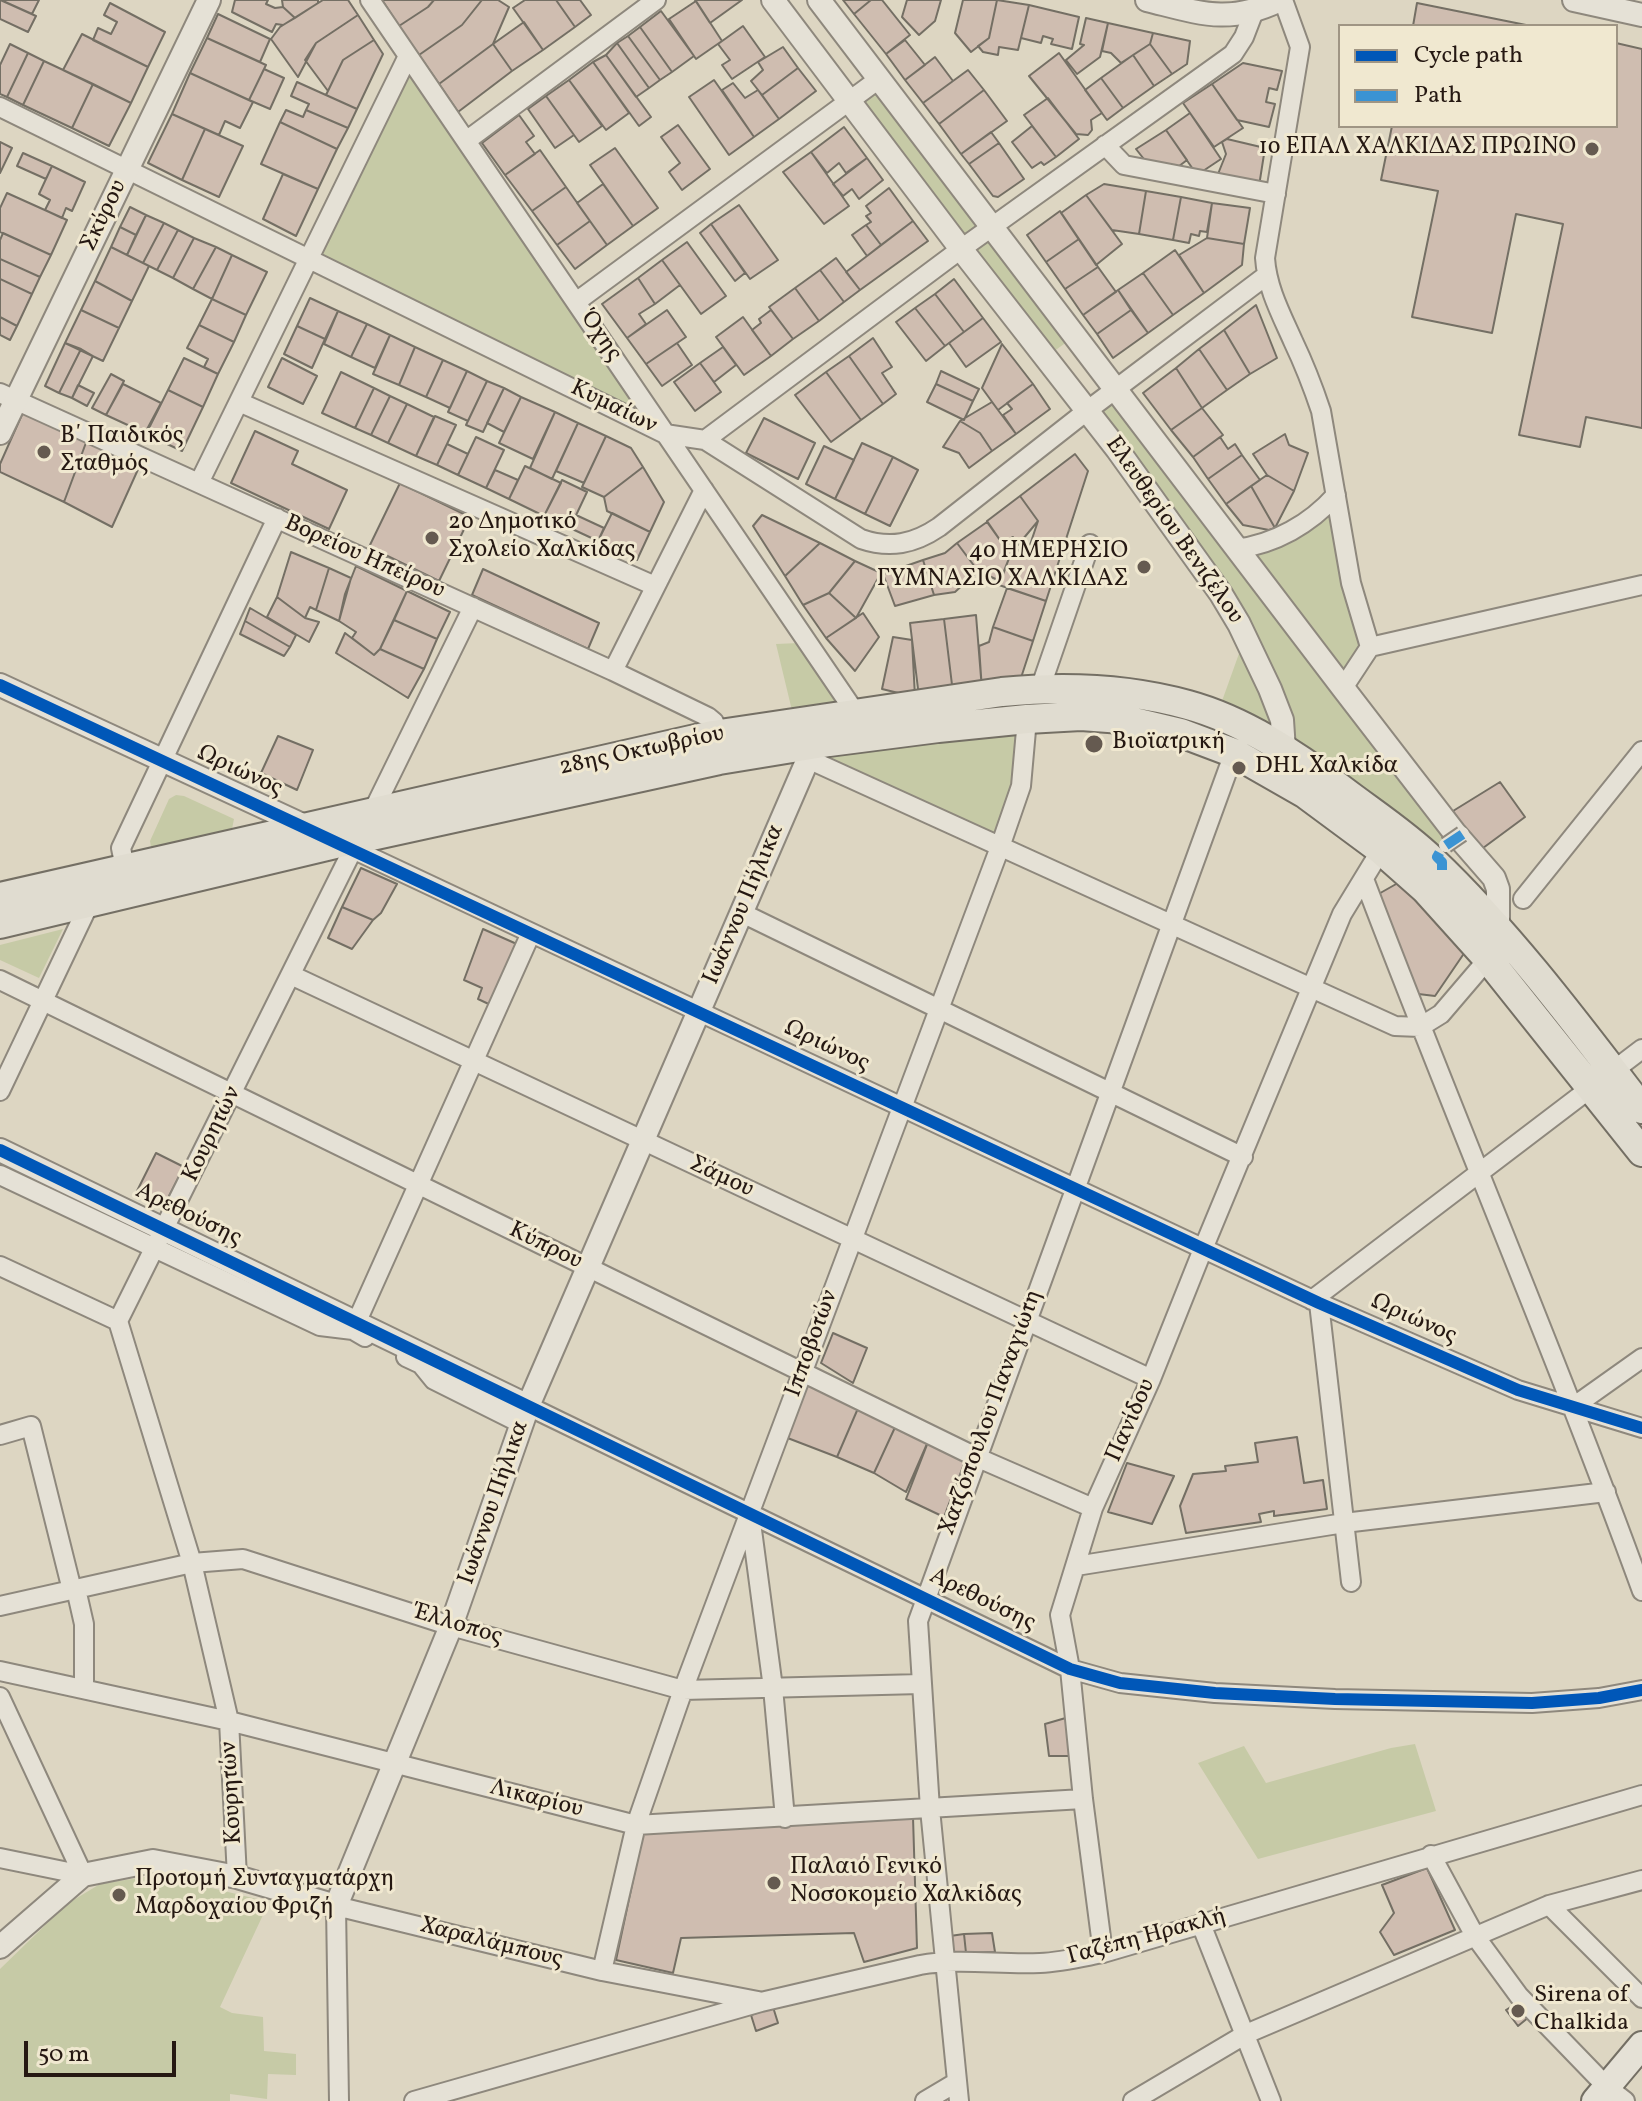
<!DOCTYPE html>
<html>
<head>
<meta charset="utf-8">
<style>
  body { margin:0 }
  #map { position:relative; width:1642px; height:2101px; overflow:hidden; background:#ddd6c2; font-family:Vollkorn,serif }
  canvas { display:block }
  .legend { position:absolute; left:1338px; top:24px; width:280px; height:104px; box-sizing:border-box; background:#f0e8d0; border:2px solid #9f9584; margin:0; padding:10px 14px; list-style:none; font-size:24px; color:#251812 }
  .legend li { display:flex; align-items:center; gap:16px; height:40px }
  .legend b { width:40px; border:2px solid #9f9584 }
  .scale { position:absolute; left:24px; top:2041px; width:152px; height:36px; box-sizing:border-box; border:4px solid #251812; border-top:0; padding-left:10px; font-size:24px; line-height:28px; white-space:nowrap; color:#251812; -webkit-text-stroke:6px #f0e8d0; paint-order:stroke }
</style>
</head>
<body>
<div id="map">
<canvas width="1642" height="2101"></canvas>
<ul class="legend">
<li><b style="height:10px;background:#0057b8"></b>Cycle path</li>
<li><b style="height:10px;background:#3b93d3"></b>Path</li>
</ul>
<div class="scale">50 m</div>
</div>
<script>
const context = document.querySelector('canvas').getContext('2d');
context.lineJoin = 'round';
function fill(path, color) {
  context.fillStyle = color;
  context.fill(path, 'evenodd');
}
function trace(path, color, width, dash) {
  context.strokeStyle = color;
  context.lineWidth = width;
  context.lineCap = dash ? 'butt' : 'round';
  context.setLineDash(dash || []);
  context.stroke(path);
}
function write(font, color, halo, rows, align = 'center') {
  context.font = font + ' Vollkorn,serif';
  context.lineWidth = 6;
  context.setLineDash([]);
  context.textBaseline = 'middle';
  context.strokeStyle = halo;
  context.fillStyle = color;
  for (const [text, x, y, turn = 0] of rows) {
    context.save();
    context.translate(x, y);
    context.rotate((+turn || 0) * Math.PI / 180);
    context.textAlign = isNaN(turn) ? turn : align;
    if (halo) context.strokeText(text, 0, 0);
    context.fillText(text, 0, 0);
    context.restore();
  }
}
const green = new Path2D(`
  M408 56 665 434 310 258Z
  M879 79 1075 336 1046 357 849 101Z
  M1115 390 1236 549 1336 495 1370 647 1343 688 1454 832 1428 856 1208 742 1027 719 1000 847 808 759 795 723 776 644 799 643 857 715 985 694 1217 715 1241 648 1247 640 1088 410Z
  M176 795 184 796 234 819 232 829 151 847 150 841 169 799Z
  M63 929 39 978 0 960V945Z
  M1415 1744 1436 1811 1258 1859 1198 1763 1244 1746 1266 1783 1391 1748Z
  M144 1877 171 1878 269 1902 220 2007 232 2013 263 2017 264 2051 296 2054V2075L268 2074 267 2099 230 2094V2101H0V1969L67 1904 100 1884Z`);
const building = new Path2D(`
  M0 0 36 16 28 32 0 19Z
  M1 0H39L32 14Z
  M235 0H268L266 4 275 8 283 7 295 18 283 25 276 24 272 32 232 12Z
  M282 0H318V3L295 18 283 7Z
  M323 0H348L358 15 316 43 298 77 271 39 280 27Z
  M382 0H434L428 7 399 26Z
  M434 0H482L462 25 419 55 399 26 428 7Z
  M482 0H498L509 7 493 44 439 84 419 55 462 25Z
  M525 0H556L575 27 543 50 513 8Z
  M556 0H580L591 15 575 27Z
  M695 0H742L710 23Z
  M843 0H871L854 14Z
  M871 0H882L910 35 886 54 854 14Z
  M907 0H941L935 21 919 35 902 17Z
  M963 0H997L989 38 971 52 955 33Z
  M997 0 1029 5 1018 50 999 47 998 55 983 52 978 46 989 38Z
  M696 1 722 41 696 59 669 19Z
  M110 3 165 32 148 67 93 40 98 28 111 34 117 22 104 15Z
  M1417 3 1531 26H1413Z
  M1029 5 1079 17 1072 49 1051 44 1053 39 1043 36 1041 43 1021 38Z
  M661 11 694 56 672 72 640 27Z
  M218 14 270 39 260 62 207 38Z
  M358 15 374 40 343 60 328 91 305 60 316 43Z
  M1086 18 1108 23 1100 57 1077 74 1066 60 1084 45 1080 44Z
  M524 22 543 50 512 71 493 44Z
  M1108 23 1153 33 1150 44 1121 63 1111 53 1102 51Z
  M743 26 765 57 732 79 722 65 730 60 718 44Z
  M640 27 672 72 660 80 628 36Z
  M1153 33 1190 41 1187 64 1172 74 1150 44Z
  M82 34 148 67 131 103 63 70Z
  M628 36 660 80 649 88 617 43Z
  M207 38 266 65 249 100 190 73Z
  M374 40 383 54 357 109 326 95 343 60Z
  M905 40 925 65 905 80 886 54Z
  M617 43 649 88 636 97 606 55Z
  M1616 43 1642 49V428L1586 417 1580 447 1519 435 1563 224 1516 214 1492 333 1412 317 1438 191 1381 180 1392 126H1616Z
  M10 44 28 53 7 97 0 94V65Z
  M493 44 512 71 458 112 439 84Z
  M1150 44 1172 74 1154 86 1133 55Z
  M783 47 798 68 762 95 751 81 763 70 758 62Z
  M28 53 44 61 23 105 7 97Z
  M1059 53 1102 113 1091 120 1092 130 1088 135 1076 134 1029 76Z
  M606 55 651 117 639 126 593 62Z
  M1133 55 1154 86 1123 108 1101 78Z
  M935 57 953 81 923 103 905 80Z
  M44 61 93 84 72 128 23 105Z
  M593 62 629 113 606 130 569 80Z
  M1243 63 1282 71 1277 90 1269 88 1266 102 1275 104 1269 127 1237 120 1212 84Z
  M798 68 816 91 779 119 762 95Z
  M264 69 284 78 270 109 249 100Z
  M968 70 984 90 939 124 923 103Z
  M190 73 253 102 240 128 225 121 219 135 172 114Z
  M1101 78 1123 108 1107 120 1085 90Z
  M569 80 602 126 579 142 546 96Z
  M714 80 754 137 729 155 689 97Z
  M297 82 357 109 348 128 306 110 309 104 291 96Z
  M733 83 745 98 758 90 779 119 754 137 722 90Z
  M93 84 131 103 109 146 72 128Z
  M1212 84 1243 128 1214 147 1183 103Z
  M984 90 1007 121 961 154 939 124Z
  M546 96 574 135 555 148 528 109Z
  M1048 98 1079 139 1056 157 1024 115Z
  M286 110 303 117 306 110 348 128 337 149 280 122Z
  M1190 113 1221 159 1197 175 1166 130Z
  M172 114 205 129 182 180 148 163Z
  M519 115 534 136 526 142 535 154 505 175 482 143Z
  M280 122 337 149 318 189 261 164Z
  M678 125 710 169 682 190 669 172 680 163 661 137Z
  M1032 126 1056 157 1044 165 1041 162 1032 168 1012 142Z
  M844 127 867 158 846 173 839 163 827 173 811 152Z
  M205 129 243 146 219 197 182 180Z
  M1166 130 1187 160 1174 170 1147 163 1136 149Z
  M991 132 999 143 969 164 961 154Z
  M1227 139 1265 148 1259 186 1216 179 1226 154 1222 142Z
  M0 142 12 148 0 173Z
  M999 143 1024 179 998 197 993 196 969 164Z
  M615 148 658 208 633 226 590 165Z
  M540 150 566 187 532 211 505 175Z
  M811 152 849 206 824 224 783 172Z
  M23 153 52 166 46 179 17 166Z
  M867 158 883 180 859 199 852 189 843 196 833 184Z
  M52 166 85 182 72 211 66 208 62 218 45 210 50 200 39 194Z
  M283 174 318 189 296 236 263 219Z
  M603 184 633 226 607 245 577 203Z
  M1104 184 1146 191 1139 234 1112 230 1086 195Z
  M566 187 590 221 557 245 532 211Z
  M889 188 913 221 881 245 866 225 871 222 866 216 871 213 866 206Z
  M1146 191 1181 197 1173 240 1139 234Z
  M7 193 67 220 51 255 0 232V208Z
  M1086 195 1122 244 1096 265 1061 213Z
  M1181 197 1212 203 1207 232 1200 231 1199 236 1191 234 1189 243 1173 240Z
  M1212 203 1250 208 1244 244 1207 238Z
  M739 205 778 260 750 279 711 224Z
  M130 207 146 215 136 235 120 227Z
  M1060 211 1079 239 1046 262 1027 235Z
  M146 215 164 223 143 263 127 255Z
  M590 221 607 245 575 269 557 245Z
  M913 221 928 241 860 290 846 272Z
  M164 223 178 230 157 270 143 263Z
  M711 224 745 273 735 281 700 233Z
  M866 225 881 245 867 256 852 235Z
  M120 227 136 235 127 255 111 247Z
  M178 230 194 238 173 278 157 270Z
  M3 233 51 255 40 277 0 259V240Z
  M194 238 216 247 193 289 173 278Z
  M1207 238 1244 244 1242 265 1204 293 1179 255Z
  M1079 239 1098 267 1065 289 1046 262Z
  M687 242 726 296 701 314 662 260Z
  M111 247 149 266 132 301 95 281Z
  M216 247 232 255 212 299 193 289Z
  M1175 250 1204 293 1173 315 1143 273Z
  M232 255 267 272 246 315 212 299Z
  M836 258 860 290 844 302 820 270Z
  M0 259 40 277 32 294 0 279Z
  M662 260 680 285 655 304 638 278Z
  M1098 267 1116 292 1083 315 1065 289Z
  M820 270 844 302 819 321 795 288Z
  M1143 273 1173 315 1148 333 1118 290Z
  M638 278 655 304 639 314 646 324 627 338 602 304Z
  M0 279 32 294 17 326 0 317Z
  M954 279 983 318 964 332 935 294Z
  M95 281 132 301 119 328 81 310Z
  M795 288 819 321 793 339 769 307Z
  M1118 290 1131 310 1097 334 1083 315Z
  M935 294 964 332 945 346 915 308Z
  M310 298 338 311 325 339 297 326Z
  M212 299 246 315 234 342 199 325Z
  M1256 305 1277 358 1250 374 1224 330Z
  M915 308 945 346 926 361 896 322Z
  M81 310 119 328 103 361 65 343Z
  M667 310 686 337 646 364 627 338Z
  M771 310 793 339 771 356 752 330 761 323 759 319Z
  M1131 310 1148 333 1113 358 1097 334Z
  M338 311 367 324 351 357 324 344Z
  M0 317 17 326 10 340 0 335Z
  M743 317 771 356 744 375 716 337Z
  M983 318 1001 342 966 367 949 343Z
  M367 324 390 335 375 368 351 357Z
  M199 325 234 342 218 374 204 367 208 359 187 348Z
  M297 326 325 339 312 368 284 354Z
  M1224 330 1250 374 1227 390 1199 349Z
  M390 335 415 347 399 385 373 374Z
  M873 338 892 367 882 373 896 394 883 404 849 356Z
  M65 343 81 349 59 393 45 386Z
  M677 343 692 365 662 386 646 364Z
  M1002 344 1033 384 998 410 982 388Z
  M415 347 443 360 426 397 399 385Z
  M723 347 736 365 714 382 700 363Z
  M81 349 93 356 72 398 59 393Z
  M1199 349 1227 390 1202 408 1176 368Z
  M849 356 883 404 861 420 826 372Z
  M184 358 218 374 203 407 168 390Z
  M282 358 317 376 303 404 268 387Z
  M443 360 467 371 450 408 426 397Z
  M700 363 721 392 695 411 674 382Z
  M1176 368 1202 408 1171 430 1143 393Z
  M467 371 487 381 468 421 448 412Z
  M941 371 979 389 973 401 936 384Z
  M341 372 374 388 355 428 322 413Z
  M826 372 861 420 831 442 795 395Z
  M111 374 124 381 106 415 92 408Z
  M487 381 504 388 483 432 466 425Z
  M123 384 161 403 145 433 106 415Z
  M936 384 973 401 964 420 927 402Z
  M1033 384 1050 409 1016 434 1003 415 1012 409 1007 403Z
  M78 385 94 393 87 406 72 398Z
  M374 388 390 396 371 435 355 428Z
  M504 388 521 397 504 432 487 423Z
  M168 390 203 407 182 451 146 434Z
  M390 396 407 404 388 443 371 435Z
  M521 397 555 412 533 459 499 443Z
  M992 402 1016 434 992 451 980 433 960 421Z
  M407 404 434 417 416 456 388 443Z
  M1202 408 1223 435 1193 457 1171 430Z
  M24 410 87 440 64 502 0 472V464Z
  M555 412 578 423 552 479 530 468Z
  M435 416 456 425 437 465 416 456Z
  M764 418 815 443 798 479 746 453Z
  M960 421 980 433 992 451 969 468 959 453 943 447Z
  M578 423 606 436 584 483 556 471Z
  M255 431 298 451 292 464 347 490 329 529 231 483Z
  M1285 434 1289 445 1308 453 1294 491 1267 475 1253 454Z
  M606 436 631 448 643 467 604 497 582 487Z
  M476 437 504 450 486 488 458 475Z
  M1220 437 1228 449 1235 444 1242 455 1208 479 1193 457Z
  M87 440 140 465 112 527 64 502Z
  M862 443 893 457 865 514 835 499Z
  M447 444 468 454 458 475 437 465Z
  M824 446 854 460 835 499 806 484Z
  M1075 454 1088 471 1046 601 999 585 1013 548 1027 554 1038 521 1020 496Z
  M1242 455 1260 480 1226 504 1208 479Z
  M893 457 918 470 890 526 865 514Z
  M525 466 561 483 544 516 509 499Z
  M643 467 664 502 650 532 607 511 604 497Z
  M495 470 518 480 509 499 486 488Z
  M1267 475 1294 491 1275 528 1251 486Z
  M562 480 587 492 570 528 544 516Z
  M400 483 470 517 439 581 369 547Z
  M1251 486 1275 528 1269 530 1243 525 1226 504Z
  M1020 496 1038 521 1018 545 1013 537 1002 543 987 521Z
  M612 513 650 532 637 560 598 541Z
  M576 515 604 528 598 541 570 528Z
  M762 515 820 543 785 576 753 526Z
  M987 522 1002 543 1013 548 1000 581 978 571 957 543Z
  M820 543 855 561 829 593 803 605 785 576Z
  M957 543 978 571 955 592 934 595 923 560 945 553Z
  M291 552 329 568 316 610 310 607 305 618 277 597Z
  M923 560 934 595 895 606 883 574Z
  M855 561 881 573 856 618 829 593Z
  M356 566 407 591 380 649 374 655 352 638 356 632 339 621 345 594Z
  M329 568 351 578 339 621 316 610Z
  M483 569 599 623 588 649 472 595Z
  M1007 588 1046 601 1033 641 993 627Z
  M407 591 450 612 437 639 394 620Z
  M829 593 856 618 826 638 803 605Z
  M277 597 305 618 319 622 309 642 267 617Z
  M250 608 296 635 290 647 245 621Z
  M863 613 879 637 855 671 826 638Z
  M976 615 982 690 953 693 944 619Z
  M944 619 953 693 919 697 910 623Z
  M394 620 437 639 424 669 380 649Z
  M245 621 290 647 284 656 240 634Z
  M993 627 1033 641 1018 687 982 690 979 646 989 642Z
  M345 633 374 655 380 649 424 669 408 698 336 653Z
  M893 637 912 640 915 697 882 689Z
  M278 736 313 750 297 790 261 773Z
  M1500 782 1525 817 1479 851 1453 811Z
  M361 868 397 884 381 913 373 920 342 907Z
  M1405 879 1467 949 1435 996 1410 993 1375 896Z
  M342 907 373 920 352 949 328 938Z
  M483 929 519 945 495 1007 478 999 482 988 464 980Z
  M156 1153 184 1167 165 1204 137 1191Z
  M833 1333 867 1348 853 1383 821 1363Z
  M808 1384 859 1406 837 1457 785 1437Z
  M859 1406 897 1423 874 1473 837 1457Z
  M897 1423 930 1437 906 1492 874 1473Z
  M930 1437 967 1456 944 1517 906 1499Z
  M1297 1437 1304 1483 1323 1480 1327 1509 1274 1516V1511L1259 1514 1261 1522 1186 1533 1180 1506 1193 1474 1226 1471 1225 1466 1258 1462 1255 1443Z
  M1127 1463 1174 1476 1152 1524 1108 1512Z
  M1069 1717 1075 1756H1049L1045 1724Z
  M913 1817 917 1948 864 1962 854 1933 681 1938 673 1973 616 1960 643 1833Z
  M1427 1868 1455 1930 1394 1955 1380 1932 1394 1913 1382 1885Z
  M992 1933 995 1952 966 1953 964 1934Z
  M964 1934 966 1953 952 1952 950 1936Z
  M1517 2003 1529 2017 1518 2026 1506 2010Z
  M773 2007 778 2023 756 2031 751 2015Z`);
const minor = new Path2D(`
  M370 0 857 715
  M1283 0 1300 47 1265 258C1267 288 1281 314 1293 341 1304 364 1313 387 1321 411L1351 583 1370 647
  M0 107 665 434 705 440 861 539C890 549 914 544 939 527L1088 410 1267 275
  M466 141 656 0
  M1105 145 1124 165 1276 194
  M576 302 879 79
  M0 393 613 671 708 717 714 722 719 734
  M239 402 655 586
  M705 440 961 249 1233 54 1244 37 1254 11
  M199 483 408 56
  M1236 549C1275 544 1310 524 1336 495
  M613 671 704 490
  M1343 688 1370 647 1642 585
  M1040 689 1090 544
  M808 759 1395 1026 1420 1027 1441 1014 1488 959
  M370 817 473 607
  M340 843 1319 1303 1518 1390 1642 1428
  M125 868 121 848 277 518
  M1364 879C1454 1117 1555 1352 1642 1591
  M1523 899 1642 751
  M742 913 1243 1157
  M291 975 1151 1379
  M0 980 976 1457 1093 1508
  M0 1091 90 902
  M0 1175 320 1326 353 1330 365 1337
  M0 1266 118 1321
  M1312 1300 1642 1049
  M1319 1303 1351 1582
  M353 1330 531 933
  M406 1357 421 1364 434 1380 522 1424
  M528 1406 1070 1669 1120 1683 1215 1693 1335 1699 1532 1703 1599 1698 1642 1690
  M1573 1407 1642 1358
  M0 1435 31 1426 72 1590
  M750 1515 773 1688 785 1818
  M1076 1566 1344 1523 1606 1492
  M76 1589 84 1624V1689
  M0 1606 192 1563 243 1559 451 1626 683 1690 921 1684
  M0 1671 229 1721 636 1825 1083 1799
  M0 1697 83 1875
  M1431 1855 1475 1936 1519 1996 1607 2087 1625 2101
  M0 1858 83 1875
  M237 1877 229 1721 192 1563 118 1321 358 839
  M1549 1905 1642 1998
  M1201 1924 1271 2101
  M1103 1953 1083 1799 1070 1669 1060 1615 1093 1508 1151 1379 1203 1249 1342 914 1381 850
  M602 1971 636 1825 683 1690 1000 847 1021 786 1027 719
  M339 2101 336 1906 602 1971 758 2001
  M414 2101 761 2002 920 1965C960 1958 1000 1965 1040 1963 1062 1962 1082 1957 1103 1953L1642 1795
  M925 2101 957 2082
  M959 2101 930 1809 918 1621 1234 753
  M1133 2101 1246 2034 1549 1905 1642 1880`);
const tertiary = new Path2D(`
  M773 0 961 249 1117 449 1221 594 1239 624 1270 689 1282 720 1284 750
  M819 0 1343 688 1454 832 1494 878 1498 889V930
  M1147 0C1200 13 1228 25 1280 0
  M1574 0 1642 15
  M0 433 209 0
  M0 685 311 829
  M0 1150 528 1406
  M0 1947 83 1875 153 1861 237 1877 336 1906 451 1626 528 1406 808 759 805 746`);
const secondary = new Path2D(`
  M1595 2101 1642 2045`);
const primary = new Path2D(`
  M0 897 713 735 1002 692C1065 686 1127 688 1188 705 1243 720 1296 755 1341 789 1371 812 1404 833 1432 860 1509 933 1577 1024 1642 1109
  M0 924 340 843 719 760 829 742 938 728 1027 719 1081 716 1122 719 1181 733 1234 753 1304 793 1381 850 1425 889 1488 959 1642 1152`);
const pedestrianBridge = new Path2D(`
  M1446 845 1462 834`);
const quiet = new Path2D(`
  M1442 870V862L1437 857 1442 848 1466 832`);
const cycleway = new Path2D(`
  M0 685 1319 1303 1518 1390 1642 1428
  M0 1150 1070 1669 1120 1683 1215 1693 1335 1699 1532 1703 1599 1698 1642 1690`);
const markers = [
  [1592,149,8,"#655a50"],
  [44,452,8,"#655a50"],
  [432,538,8,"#655a50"],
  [1144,567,8,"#655a50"],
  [1094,744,10,"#655a50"],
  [1239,768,8,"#655a50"],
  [774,1883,8,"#655a50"],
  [119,1895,8,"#655a50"],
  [1518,2011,8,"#655a50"]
];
const poiNames = [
  ["1ο ΕΠΑΛ ΧΑΛΚΙΔΑΣ ΠΡΩΙΝΟ",1576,149,"right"],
  ["Β΄ Παιδικός",60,438],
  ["Σταθμός",60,466],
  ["2ο Δημοτικό",448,524],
  ["Σχολείο Χαλκίδας",448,552],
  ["4ο ΗΜΕΡΗΣΙΟ",1128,553,"right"],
  ["ΓΥΜΝΑΣΙΟ ΧΑΛΚΙΔΑΣ",1128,581,"right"],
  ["Βιοϊατρική",1112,744],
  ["DHL Χαλκίδα",1255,768],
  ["Παλαιό Γενικό",790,1869],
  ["Νοσοκομείο Χαλκίδας",790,1897],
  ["Προτομή Συνταγματάρχη",135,1881],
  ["Μαρδοχαίου Φριζή",135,1909],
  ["Sirena of",1534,1997],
  ["Chalkida",1534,2025]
];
const streetNames = [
  ["Σκύρου",105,216,-64],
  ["Όχης",600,337,56],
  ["Κυμαίων",613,408,26],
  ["Ελευθερίου Βενιζέλου",1173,531,55],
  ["Βορείου Ηπείρου",364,558,24],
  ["28ης Οκτωβρίου",642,752,-12],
  ["Ωριώνος",239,772,25],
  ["Ιωάννου Πήλικα",745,905,-67],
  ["Ωριώνος",826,1047,25],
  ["Κουρητών",213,1135,-64],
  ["Σάμου",721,1178,25],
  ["Αρεθούσης",188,1216,26],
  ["Κύπρου",545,1247,26],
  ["Ωριώνος",1413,1320,24],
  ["Ιπποβοτών",813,1344,-70],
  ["Χατζόπουλου Παναγιώτη",992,1413,-70],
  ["Πανίδου",1132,1421,-66],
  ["Ιωάννου Πήλικα",495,1503,-71],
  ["Αρεθούσης",982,1601,26],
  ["Έλλοπος",458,1626,17],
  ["Κουρητών",233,1793,-93],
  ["Λικαρίου",536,1800,14],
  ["Γαζέπη Ηρακλή",1147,1938,-15],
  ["Χαραλάμπους",491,1944,14]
];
fill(green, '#c6caa6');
fill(building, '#cfbdb0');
trace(building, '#746f64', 2);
trace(minor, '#8e887d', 22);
trace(tertiary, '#8e887d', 26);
trace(secondary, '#746f64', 30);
trace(primary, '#746f64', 32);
trace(minor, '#e5e1d6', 18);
trace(tertiary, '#e5e1d6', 22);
trace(secondary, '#e5e1d6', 26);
trace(primary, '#e0dcd0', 28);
trace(pedestrianBridge, '#8e887d', 18, []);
trace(pedestrianBridge, '#e5e1d6', 14);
trace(quiet, '#3b93d3', 10, [20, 10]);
trace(cycleway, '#0057b8', 12);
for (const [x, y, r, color] of markers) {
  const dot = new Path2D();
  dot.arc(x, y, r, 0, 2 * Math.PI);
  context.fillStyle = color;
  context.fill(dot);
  trace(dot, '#f0e8d0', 3);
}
write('24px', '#251812', '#f0e8d0', poiNames, 'left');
write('24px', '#251812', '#f0e8d0', streetNames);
</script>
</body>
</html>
